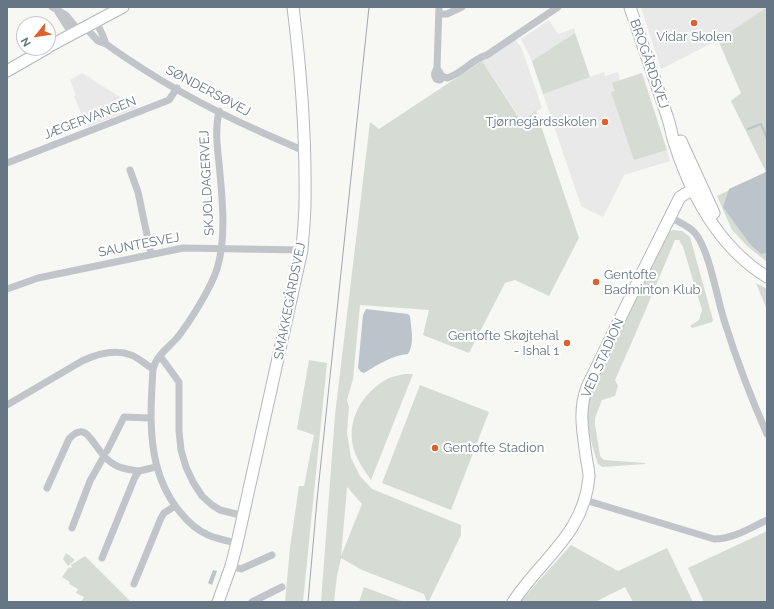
<!DOCTYPE html>
<html>
<head>
<meta charset="utf-8">
<style>
  body { margin:0 }
  #map { position:relative; width:774px; height:609px; overflow:hidden; background:#f7f7f4; font-family:Raleway,sans-serif }
  canvas { display:block }
  .frame { position:absolute; inset:0; border:8px solid #677684; pointer-events:none }
  .north { position:absolute; left:16px; top:16px; width:40px; height:40px; box-sizing:border-box; background:#fff; border:1px solid #c2c8ce; border-radius:50%; rotate:240deg; font-size:11px; font-weight:700; line-height:16px; text-align:center; color:#677684 }
  .north::after { content:''; display:block; margin:auto; width:14px; height:18px; background:#dc612f; clip-path:polygon(50% 0,100% 100%,50% 72%,0 100%) }
</style>
</head>
<body>
<div id="map">
<canvas width="774" height="609"></canvas>
<div class="frame"></div>
<div class="north">N</div>
</div>
<script>
const context = document.querySelector('canvas').getContext('2d');
context.lineJoin = 'round';
function fill(path, color) {
  context.fillStyle = color;
  context.fill(path, 'evenodd');
}
function trace(path, color, width, dash) {
  context.strokeStyle = color;
  context.lineWidth = width;
  context.lineCap = dash ? 'butt' : 'round';
  context.setLineDash(dash || []);
  context.stroke(path);
}
function write(font, color, halo, rows, align = 'center') {
  context.font = font + ' Raleway,sans-serif';
  context.lineWidth = 4;
  context.setLineDash([]);
  context.textBaseline = 'middle';
  context.strokeStyle = halo;
  context.fillStyle = color;
  for (const [text, x, y, turn = 0] of rows) {
    context.save();
    context.translate(x, y);
    context.rotate((+turn || 0) * Math.PI / 180);
    context.textAlign = isNaN(turn) ? turn : align;
    if (halo) context.strokeText(text, 0, 0);
    context.fillText(text, 0, 0);
    context.restore();
  }
}
const built = new Path2D(`
  M641 7H767L718 40 661 69Z
  M549 20 558 34 575 28V33L590 77 604 72 605 76 618 72 620 80 642 73 670 161 624 175 603 217 581 206 532 61 521 39Z
  M515 39 522 49 542 108 522 121 482 61Z
  M82 73 137 108 87 127 74 96 76 95 70 80Z`);
const green = new Path2D(`
  M767 7V262L747 246 732 230 717 196 766 172 731 101 741 93 718 40Z
  M575 33 590 77 543 94 532 61Z
  M482 61 521 121 536 111 579 238 549 296 515 280 505 283 469 353 423 335 429 310 360 305 353 379 347 400 349 407 347 432 351 458 360 476 372 489 461 525V535L429 601 426 600 424 594 362 570 341 558 337 576 334 602H321L335 415 370 122 379 129ZM347 487 362 504 341 556 347 488Z
  M642 73 667 150 634 160 611 92 615 91 612 83Z
  M673 230 682 231 690 237 713 320 712 322 692 328 690 326 699 320 702 310 683 247 679 240H675C655 287 636 334 615 380L618 386 615 396 602 400 595 418V424L600 456 604 460 645 463V464L602 467 598 464C593 448 587 430 587 413 587 390 601 368 611 348 629 309 649 271 668 232Z
  M756 283 767 289V310Z
  M309 360 327 363 303 602H285L290 547 299 486H304L314 435 297 429Z
  M405 374H413L371 480C365 472 359 463 355 453 344 422 362 392 389 378 394 376 400 375 405 374Z
  M420 385 489 412 451 510 382 483Z
  M767 531V602H704L688 568Z
  M571 545 618 571 667 548 693 602H633L625 587 595 602H520Z
  M66 553 75 560 68 566 63 559Z
  M85 556 131 602H81L84 597 76 593 78 589 69 584 70 582 62 577 69 567 71 568 72 567 71 565Z
  M364 587 404 602H359Z`);
const water = new Path2D(`
  M766 172H767V253L761 254 750 244 723 207 729 189Z
  M366 309 408 314 410 316C411 328 415 344 408 354 393 355 377 365 364 373L361 372 358 368 363 315Z
  M213 570 217 571 212 585 208 583Z`);
const stream = new Path2D(`
  M748 129 761 124 767 138`);
const street = new Path2D(`
  M52 7 66 15 78 30
  M58 12 72 34
  M439 14H447L462 7
  M96 21 103 36 106 44
  M85 27 98 41 106 44C152 77 207 108 259 131 274 138 289 144 304 151
  M437 68 442 76V78L440 80 436 79C433 75 435 72 437 68L439 7
  M442 76 447 78C462 74 472 59 487 55L558 7
  M219 111C215 129 217 145 219 163 222 196 227 237 217 269 211 288 189 323 177 338 168 348 156 356 153 369 150 418 146 471 180 512 187 521 197 530 208 535 217 539 228 541 237 543
  M7 163 169 100 177 88
  M130 170 138 192 151 254
  M670 217C678 222 688 225 695 233 710 251 717 300 725 323 737 361 751 398 767 434
  M7 289 38 278 183 248 302 250
  M160 356 179 382V431L181 450 186 467 193 482 202 496 212 505 220 510 244 516
  M7 405 82 361C97 354 115 349 131 355 139 358 146 365 153 369
  M107 451 124 417 150 418
  M47 488 69 439C85 421 91 441 101 452 104 457 110 462 115 465 121 469 132 470 139 471
  M585 500 714 539C733 539 750 528 767 520
  M72 528 90 481 104 456
  M102 558 135 477 139 471 156 467
  M231 566 241 569 272 555
  M134 584 161 518 164 513 175 506
  M252 602 282 587`);
const secondary = new Path2D(`
  M630 7C642 44 656 82 668 119 671 128 672 137 675 145 692 197 720 248 767 277
  M48 47 123 7
  M7 71 47 48
  M681 141 714 213
  M218 602 231 566 237 543 302 250C303 234 305 218 305 202 306 137 301 71 293 7
  M513 602C541 559 584 534 589 477 589 470 587 463 586 456 583 431 578 412 587 387L645 267 680 197 700 185`);
const tram = new Path2D(`
  M308 602 317 500 369 7`);
const markers = [
  [694,23,4,"#dc612f"],
  [605,122,4,"#dc612f"],
  [596,282,4,"#dc612f"],
  [567,343,4,"#dc612f"],
  [435,448,4,"#dc612f"]
];
const poiNames = [
  ["Vidar Skolen",694,37,"center"],
  ["Tjørnegårdsskolen",597,122],
  ["Gentofte",604,275,"left"],
  ["Badminton Klub",604,290,"left"],
  ["Gentofte Skøjtehal",559,336],
  ["- Ishal 1",559,351],
  ["Gentofte Stadion",443,448,"left"]
];
const streetNames = [
  ["BROGÅRDSVEJ",649,64,71],
  ["SØNDERSØVEJ",208,91,28],
  ["JÆGERVANGEN",90,118,-21],
  ["SKJOLDAGERVEJ",207,183,-93],
  ["SAUNTESVEJ",139,245,-11],
  ["SMAKKEGÅRDSVEJ",290,301,-79],
  ["VED STADION",603,358,-66]
];
fill(built, '#e8e9e8');
fill(green, '#d6dcd4');
fill(water, '#bbc4ca');
trace(stream, '#bbc4ca', 2);
trace(secondary, '#b3b8bd', 13);
trace(street, '#c1c4c8', 7);
trace(secondary, '#fff', 11);
trace(tram, '#a0a6ac', 1);
for (const [x, y, r, color] of markers) {
  const dot = new Path2D();
  dot.arc(x, y, r, 0, 2 * Math.PI);
  context.fillStyle = color;
  context.fill(dot);
  trace(dot, '#fff', 1.5);
}
write('13px', '#677684', '#fff', poiNames, 'right');
write('13px', '#677684', '#fff', streetNames);
</script>
</body>
</html>
